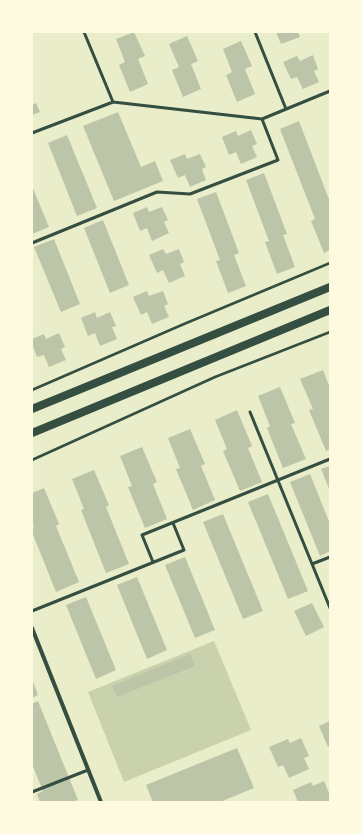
<!DOCTYPE html>
<html>
<head>
<meta charset="utf-8">
<style>
  body { margin:0 }
  #map { position:relative; width:362px; height:834px; overflow:hidden; background:#e9edc9; font-family:Overpass,sans-serif }
  canvas { display:block }
  .frame { position:absolute; inset:0; border:33px solid #fefae0; pointer-events:none }
</style>
</head>
<body>
<div id="map">
<canvas width="362" height="834"></canvas>
<div class="frame"></div>
</div>
<script>
const context = document.querySelector('canvas').getContext('2d');
context.lineJoin = 'round';
function fill(path, color) {
  context.fillStyle = color;
  context.fill(path, 'evenodd');
}
function trace(path, color, width, dash) {
  context.strokeStyle = color;
  context.lineWidth = width;
  context.lineCap = dash ? 'butt' : 'round';
  context.setLineDash(dash || []);
  context.stroke(path);
}
const green = new Path2D(`
  M214 641 251 730 124 782 88 692Z`);
const building = new Path2D(`
  M134 32 145 56 138 59 148 84 130 92 119 65 125 62 116 39Z
  M276 32H298L300 37 281 44Z
  M187 36 198 61 191 64 201 89 183 97 172 70 179 67 169 44Z
  M241 41 252 66 245 69 255 94 237 102 226 75 232 72 223 49Z
  M313 55 318 69 314 71 319 82 303 89 297 77 291 79 283 62 297 56 300 61Z
  M36 103 40 112 32 115V105Z
  M118 112 141 167 155 161 163 181 114 201 83 126Z
  M299 121 330 202V250L324 253 311 221 315 219 280 129Z
  M251 130 257 144 252 146 257 157 241 164 236 152 229 155 222 137 236 131 238 136Z
  M67 135 97 208 77 216 48 143Z
  M185 154 187 159 200 154 206 167 202 169 206 180 190 187 185 175 178 178 170 160Z
  M264 173 287 234 283 235 295 267 277 274 265 242 269 241 246 180Z
  M32 186 49 227 32 234Z
  M216 192 239 253 234 255 246 286 228 293 216 261 220 260 197 199Z
  M147 207 149 212 162 207 168 220 164 222 169 233 152 241 147 228 140 231 133 213Z
  M103 220 129 285 110 293 84 228Z
  M54 239 80 304 61 312 34 247Z
  M163 249 166 254 179 249 184 262 180 264 185 276 169 283 163 270 157 273 149 255Z
  M147 291 149 296 163 291 168 304 164 306 169 317 152 324 147 312 141 315 133 297Z
  M95 312 97 318 110 312 116 326 112 327 117 339 100 346 95 333 88 336 81 318Z
  M59 333 65 347 61 349 66 360 49 367 44 355 37 357 32 344V339L44 334 46 339Z
  M323 370 330 388V449L326 451 309 410 313 409 300 379Z
  M280 387 295 423 291 424 306 459 283 468 267 428 270 426 258 396Z
  M237 410 252 446 248 448 262 482 240 491 223 451 227 449 215 420Z
  M190 429 205 464 201 466 215 500 193 510 176 469 180 468 168 438Z
  M142 447 157 482 153 484 167 519 145 528 128 487 132 486 120 456Z
  M330 466V491L321 469Z
  M94 470 109 505 106 507 129 564 106 573 81 510 84 509 72 479Z
  M310 474 330 524V551L320 556 290 482Z
  M44 488 59 524 56 526 79 582 56 592 32 532V528L34 527 32 522V493Z
  M268 494 308 591 288 599 248 502Z
  M223 514 263 611 243 619 203 522Z
  M185 557 215 630 195 638 165 565Z
  M137 577 167 650 147 659 117 585Z
  M86 597 116 670 96 679 66 605Z
  M312 603 324 627 306 636 294 611Z
  M190 654 195 666 117 697 112 686Z
  M32 679 38 695 32 698Z
  M38 701 78 800 72 802H40L37 794 43 791 32 764V704Z
  M330 721V746L328 747 319 726Z
  M301 738 309 756 304 758 309 769 289 778 283 765 278 767 269 747 288 739 290 743Z
  M237 748 254 788 220 802H153L146 785Z
  M324 781 330 795V800L328 802H298L293 790 311 782 313 786Z`);
const path = new Path2D(`
  M32 390 184 324 330 263
  M32 460 215 377 330 332`);
const service = new Path2D(`
  M84 32 113 102
  M255 32 286 109
  M32 133 113 102 262 119 330 91
  M32 243 157 192 190 194 278 160 262 119
  M250 412 330 608
  M153 562 142 535 330 459
  M312 564 330 557
  M32 611 184 550 173 523
  M32 792 88 770`);
const minor = new Path2D(`
  M32 628 101 802`);
const secondary = new Path2D(`
  M32 409 330 287
  M32 433 330 310`);
fill(green, '#cad2ad');
fill(building, '#bcc5a7');
trace(path, '#344e41', 2.5);
trace(service, '#344e41', 3);
trace(minor, '#344e41', 4);
trace(secondary, '#344e41', 8);
</script>
</body>
</html>
